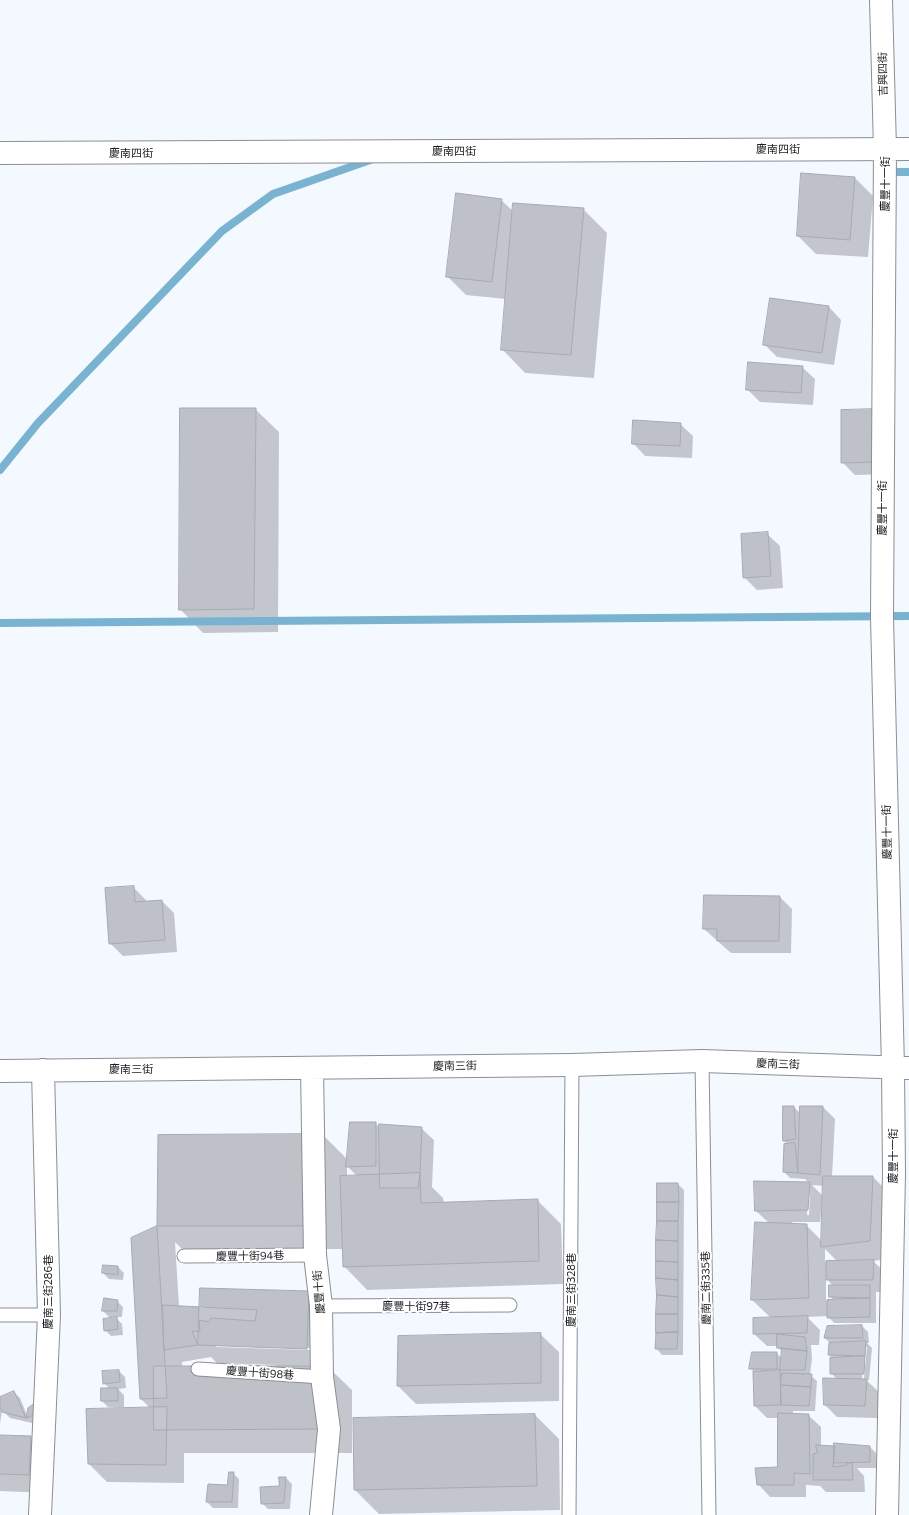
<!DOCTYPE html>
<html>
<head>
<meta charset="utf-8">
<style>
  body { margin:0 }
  canvas { display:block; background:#f4f8ff }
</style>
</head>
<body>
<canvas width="909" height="1515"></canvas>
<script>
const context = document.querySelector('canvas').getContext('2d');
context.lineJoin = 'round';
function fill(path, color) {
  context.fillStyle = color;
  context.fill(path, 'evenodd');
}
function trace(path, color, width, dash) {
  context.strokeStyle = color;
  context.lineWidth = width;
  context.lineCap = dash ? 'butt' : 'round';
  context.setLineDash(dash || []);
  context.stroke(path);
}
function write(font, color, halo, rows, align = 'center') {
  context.font = font + ' Commissioner,"Noto Sans TC",sans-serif';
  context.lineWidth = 4;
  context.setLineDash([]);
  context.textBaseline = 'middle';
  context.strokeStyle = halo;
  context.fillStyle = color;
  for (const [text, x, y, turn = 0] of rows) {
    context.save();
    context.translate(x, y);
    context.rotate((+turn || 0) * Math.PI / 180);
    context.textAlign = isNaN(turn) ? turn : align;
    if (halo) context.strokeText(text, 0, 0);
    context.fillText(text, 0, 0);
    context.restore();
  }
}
const shadow = new Path2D(`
  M855 178 873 196 868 257 816 254 798 236Z
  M501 200 514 212 583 209 607 233 594 378 525 373 502 349 506 299 466 295 447 276Z
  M829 307 841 320 834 365 777 357 764 344Z
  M802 367 815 379 813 405 760 402 747 389Z
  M255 409 279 432 278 632 203 633 180 609Z
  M842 411 890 474 855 475 842 462Z
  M680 424 693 436 692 458 645 456 633 443Z
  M767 534 780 546 783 588 757 590 744 577Z
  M133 887 146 900V902L162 901 174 913 177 952 123 956 110 943Z
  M780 897 792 909 791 953H731L704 929Z
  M794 1107 801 1114 823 1107 835 1119 832 1177H873L891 1195 888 1259 873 1261 886 1273 885 1292H876V1323H834L828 1316 807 1317 820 1330 819 1345H811L812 1358 810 1375 817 1381 815 1411H793V1414L808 1415 821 1427V1446L870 1447 876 1453V1468H857L864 1476 865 1492H826L820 1486 806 1485V1497H770L758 1484 778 1468 779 1418H767L755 1406 754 1372 750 1368 776 1353 782 1358V1352L778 1346H767L754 1334 771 1318 752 1300 769 1223 756 1211 809 1183 805 1179 790 1178 784 1172 788 1145 784 1141ZM812 1185 824 1186V1197ZM808 1194H810L809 1215H807ZM822 1202H824L822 1241 806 1225 792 1224V1222H820ZM825 1249 838 1262H825ZM826 1278 833 1286 830 1296 834 1301H826Z
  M375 1123 380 1129 421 1128 434 1140 432 1187 443 1198 444 1203 537 1200 561 1224 563 1284 367 1290 344 1266 343 1249H182L175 1242 179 1306 200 1308 308 1292 328 1367 352 1390V1453H184V1483L107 1482 89 1464 150 1408 141 1399 132 1239 158 1227 159 1136 323 1135 348 1160ZM347 1166 357 1176H347ZM216 1345 312 1348V1350L216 1347ZM211 1357 217 1363 276 1365V1367H182V1362Z
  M658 1184H678L684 1190 683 1355H662L656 1348Z
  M118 1267 124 1273 123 1280 109 1279 103 1273Z
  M105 1300 117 1301 123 1307 122 1317H109L103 1311Z
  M116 1318 122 1324 123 1335 111 1336 105 1330Z
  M862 1326 868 1332 869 1343H867L872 1348 869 1380H866L879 1392 877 1418 837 1417 825 1405 837 1379 831 1373 833 1359 829 1355 831 1344 825 1338ZM865 1347H867L864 1379H862Z
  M540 1334 559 1352V1401L416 1404 398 1386Z
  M119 1371 125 1377 126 1388 118 1389 124 1395V1407H108L102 1401 110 1389 104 1383Z
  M14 1392 20 1398 27 1415 34 1406 40 1421 32 1423 10 1418 2 1410 0 1424V1398Z
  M535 1415 559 1439 560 1510 379 1514 355 1490 354 1419Z
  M0 1436 30 1437 49 1456 47 1493 0 1491Z
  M233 1473 239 1479 238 1508H213L207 1502 228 1486Z
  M286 1478 292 1484 290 1509H268L262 1503 280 1487Z`);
const stream = new Path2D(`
  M898 172H909
  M0 470 38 423 222 231 273 194 373 159
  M0 623 909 616`);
const building = new Path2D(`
  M801 173 855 177 850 240 797 236Z
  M456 193 502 199 492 282 446 277Z
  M513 203 584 208 571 355 501 350Z
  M770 298 829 306 822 353 763 345Z
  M748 362 803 366 801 393 746 390Z
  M180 408H256L254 609 179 610Z
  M877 409 878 462 841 463V410Z
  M633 420 681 423 680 446 632 444Z
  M768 532 771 576 743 578 741 534Z
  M134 886 135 902 162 900 165 940 109 944 105 888Z
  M704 895 780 896 779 941H717V929H703Z
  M783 1106H794L796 1139 783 1141Z
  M800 1106H823L820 1175 798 1173Z
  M350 1122H376V1166L346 1167Z
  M379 1124 422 1127 420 1173 418 1188H380Z
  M324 1134V1226H157L158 1135Z
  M795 1143 798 1173 783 1172 784 1144Z
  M420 1173 421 1203 538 1199 539 1261 343 1267 340 1176Z
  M823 1176H873L870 1241 821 1247Z
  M754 1181 810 1182 808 1210 755 1211Z
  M657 1183H678L679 1202H657Z
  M657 1202H679L678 1221H657Z
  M657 1221H678V1241L656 1240Z
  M755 1222 807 1224 809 1298 751 1300Z
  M157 1226 167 1398 140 1399 131 1238Z
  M656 1240 678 1241V1262L656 1261Z
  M874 1260 873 1280H826V1261Z
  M656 1261 678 1262V1280L656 1278Z
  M103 1265 118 1266V1275L102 1273Z
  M656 1278 678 1280V1297L657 1295Z
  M829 1285H870V1298L829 1297Z
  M200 1288 309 1291 307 1349 198 1345Z
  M657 1295 678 1297V1314H656Z
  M104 1298 118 1300 117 1311H102Z
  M870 1298V1317L827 1318V1300Z
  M163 1305 257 1310 255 1321 211 1318 209 1322 199 1320 200 1332 192 1331 198 1345 164 1350Z
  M656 1314H678V1332L656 1333Z
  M808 1316 807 1333 753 1334V1318Z
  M117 1317 118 1329 104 1331 103 1319Z
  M862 1325 863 1338H824L827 1326Z
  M678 1332 677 1349H655L656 1333Z
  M541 1333V1383L397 1386 398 1336Z
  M777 1334 805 1337 807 1351 777 1348Z
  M866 1341 865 1356 828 1355 829 1343Z
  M782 1348 807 1351 805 1370H780Z
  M752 1352H777V1369H749Z
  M865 1356 864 1374H830V1358Z
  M154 1366H328L329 1429 154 1430Z
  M119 1370 120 1382 103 1384 102 1371Z
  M780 1370 781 1405 754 1406 753 1372Z
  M782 1373 812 1374 811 1387 781 1385Z
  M823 1378 867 1379 865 1406 824 1405Z
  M781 1385 811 1387 809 1406 781 1405Z
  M101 1388H118V1401H101Z
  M14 1391 26 1418 2 1412 0 1407V1397Z
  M34 1404V1415L26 1418 28 1408Z
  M167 1407 166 1465 88 1464 86 1409Z
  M778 1413 809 1414 810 1474 794 1473V1485H757L755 1468 777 1467Z
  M535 1414 537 1486 354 1490 353 1418Z
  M0 1435 31 1436 29 1475 0 1474Z
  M834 1443 870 1446V1462L834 1463Z
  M816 1445 835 1446 833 1467 847 1465V1463H852L853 1480H813V1454L817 1453Z
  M229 1472H234L232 1502H206L208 1484 227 1485Z
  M279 1477H286L284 1503 261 1504 260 1487 279 1486Z`);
const service = new Path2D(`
  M702 1061 709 1515
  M184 1256 315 1255
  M321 1306 510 1305
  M0 1315H49
  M198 1369 322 1377
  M569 1515 572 1065`);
const minor = new Path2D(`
  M881 0 885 149 882 617 893 1068 894 1174 887 1515
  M0 153 909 149
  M312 1068 315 1255 321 1306 322 1377 329 1429 321 1515
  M0 1071 572 1065 702 1061 909 1068
  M40 1515 49 1315 43 1070`);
const streetNames = [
  ["吉興四街",883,74,-91],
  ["慶南四街",778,149],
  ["慶南四街",454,151],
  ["慶南四街",131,153],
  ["慶豐十一街",885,184,-90],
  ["慶豐十一街",882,508,-90],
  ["慶豐十一街",887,832,-91],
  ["慶南三街",778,1064,2],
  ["慶南三街",455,1066,-1],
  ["慶南三街",131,1069],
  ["慶豐十一街",893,1156,-90],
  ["慶豐十街94巷",250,1256,-1],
  ["慶南二街335巷",706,1288,-91],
  ["慶南三街328巷",571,1290,-90],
  ["慶南三街286巷",48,1292,-90],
  ["慶豐十街",319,1292,-95],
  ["慶豐十街97巷",416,1306],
  ["慶豐十街98巷",260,1373,4]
];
fill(shadow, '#0003');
trace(stream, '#78b4d2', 8);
fill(building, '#bec2c8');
trace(building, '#a6abb1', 1);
trace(service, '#8b8f94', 15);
trace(minor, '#8b8f94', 24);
trace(service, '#fff', 13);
trace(minor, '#fff', 22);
write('11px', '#1a1c1e', '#fff', streetNames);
</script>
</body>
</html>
